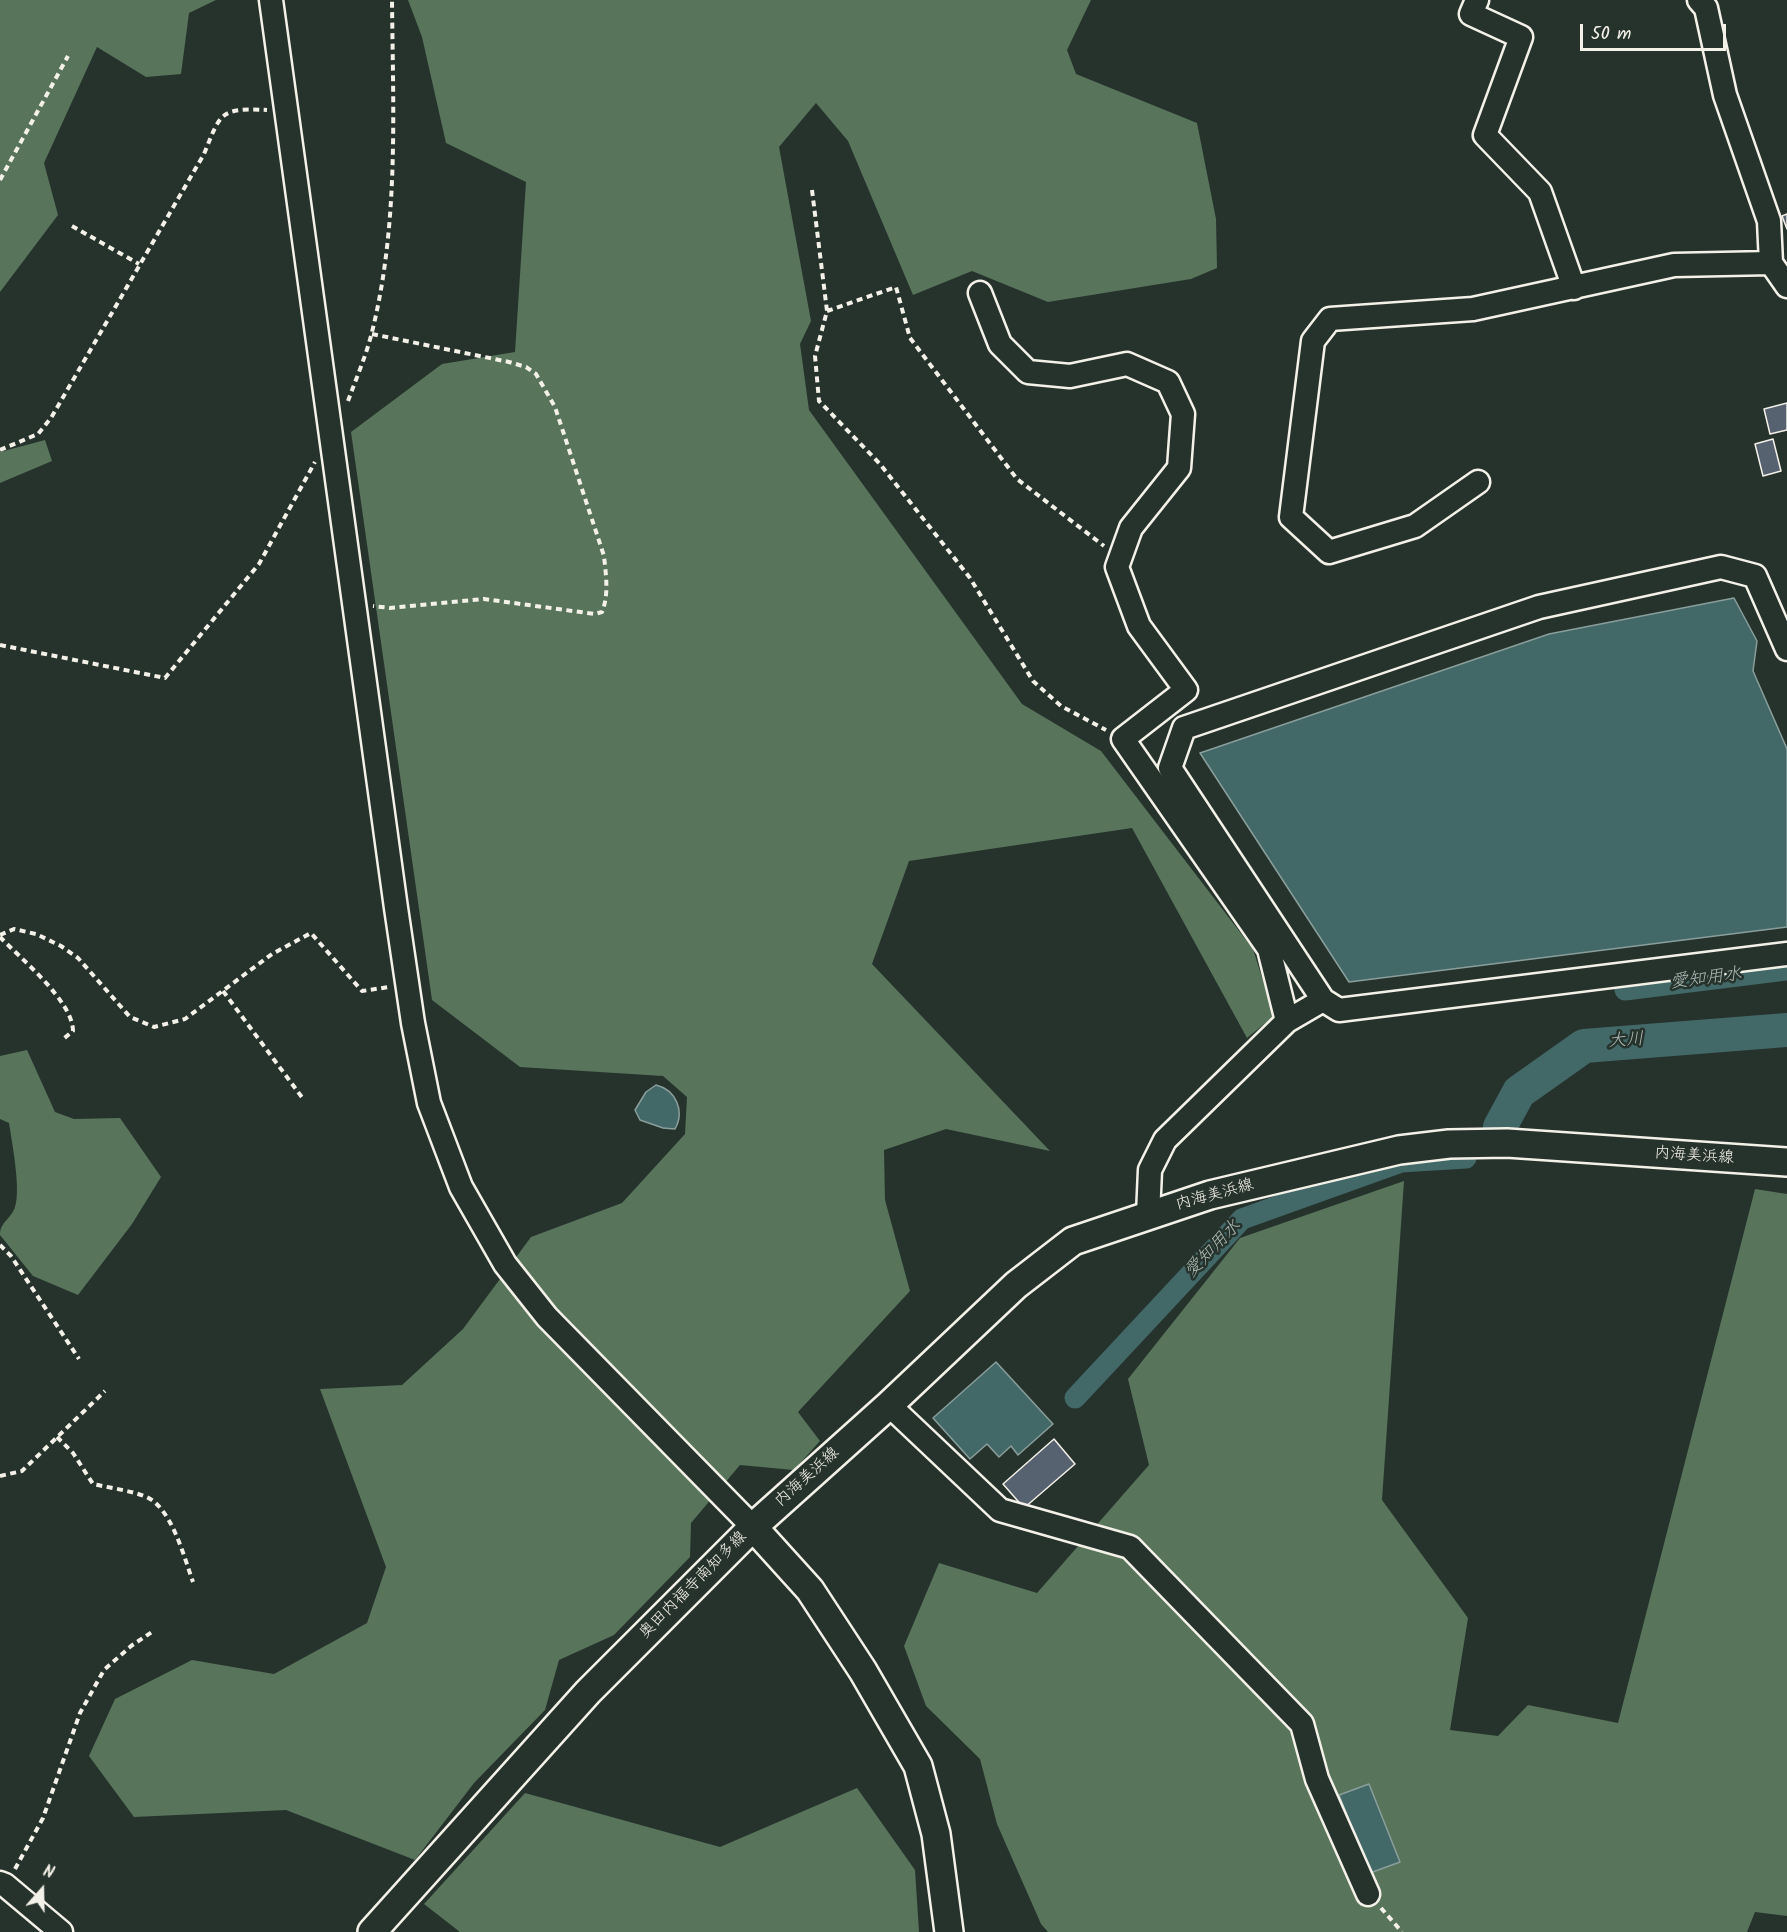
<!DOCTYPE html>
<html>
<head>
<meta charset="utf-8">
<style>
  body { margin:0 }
  #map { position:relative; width:1787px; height:1932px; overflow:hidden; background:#26332d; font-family:Kalam,sans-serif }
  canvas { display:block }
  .north { position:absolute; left:12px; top:1860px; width:60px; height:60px; -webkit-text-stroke:4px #26332d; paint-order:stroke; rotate:20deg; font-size:16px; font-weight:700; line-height:24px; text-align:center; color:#f4f1e8 }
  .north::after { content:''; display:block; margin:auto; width:21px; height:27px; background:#f4f1e8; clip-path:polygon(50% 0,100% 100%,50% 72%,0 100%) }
  .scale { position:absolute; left:1580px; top:24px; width:146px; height:27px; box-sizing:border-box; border:3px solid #f4f1e8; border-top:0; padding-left:8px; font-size:18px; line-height:21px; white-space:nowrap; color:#f4f1e8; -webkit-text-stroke:4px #26332d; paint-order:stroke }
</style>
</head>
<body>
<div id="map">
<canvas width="1787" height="1932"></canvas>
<div class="north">N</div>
<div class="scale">50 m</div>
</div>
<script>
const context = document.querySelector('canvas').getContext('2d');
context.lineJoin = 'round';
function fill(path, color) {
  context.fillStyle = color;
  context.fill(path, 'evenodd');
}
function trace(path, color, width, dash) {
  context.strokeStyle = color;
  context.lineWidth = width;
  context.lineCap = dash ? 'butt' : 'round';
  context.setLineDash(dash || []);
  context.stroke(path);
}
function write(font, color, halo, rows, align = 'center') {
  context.font = font + ' Kalam,"Klee One",sans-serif';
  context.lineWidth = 5;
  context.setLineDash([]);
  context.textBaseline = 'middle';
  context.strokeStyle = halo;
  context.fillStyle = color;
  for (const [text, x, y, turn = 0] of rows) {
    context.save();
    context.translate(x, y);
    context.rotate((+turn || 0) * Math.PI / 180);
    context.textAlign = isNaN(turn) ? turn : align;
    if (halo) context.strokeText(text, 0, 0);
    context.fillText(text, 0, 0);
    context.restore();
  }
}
const green = new Path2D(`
  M0 0H216L189 13 181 74 146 77 97 47 44 163 58 215 0 292Z
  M408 0H1091L1067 50 1076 74 1197 123 1216 219 1217 268 1191 279 1048 302 972 271 913 295 848 141 816 103 779 147 811 321 800 344 809 410 1022 704 1101 751 1253 949 1274 1016 1247 1038 1132 828 909 861 872 964 1050 1151 946 1129 884 1150 885 1200 910 1291 798 1412 820 1441 794 1470 740 1465 691 1523 690 1557 614 1635 559 1660 545 1710 474 1783 415 1860 286 1810 134 1817 89 1756 115 1699 192 1660 274 1674 367 1623 386 1567 320 1389 402 1385 463 1329 531 1237 622 1203 685 1134 687 1097 663 1076 520 1067 432 1000 351 432 442 364 515 352 526 182 446 143 422 37Z
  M45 440 52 461 0 483V452Z
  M27 1050 55 1112 74 1119 120 1118 161 1177 132 1224 78 1295 33 1276 0 1235C0 1222 11 1219 15 1207 21 1189 12 1143 9 1123L0 1119V1056Z
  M1404 1181 1382 1500 1468 1618 1450 1730 1498 1736 1528 1705 1618 1723 1755 1189 1787 1194V1916L1755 1912 1747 1932H1048L1041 1924 997 1824 980 1759 926 1706 904 1646 939 1563 1037 1593 1149 1465 1128 1379 1240 1238Z
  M857 1788 915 1870 919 1932H460L424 1904 525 1793 720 1847Z`);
const water = new Path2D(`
  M1734 598 1757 641 1753 671 1787 749V927L1349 982 1200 753 1549 634Z
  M656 1085C676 1090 685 1111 675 1129L663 1128 640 1120 635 1110 646 1092Z
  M996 1362 1053 1424 1018 1455 1011 1446 999 1457 987 1444 970 1459 933 1418Z
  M1369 1784 1400 1862 1370 1873 1339 1795Z`);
const canal = new Path2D(`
  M1625 990 1787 970
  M1075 1398 1242 1219 1401 1162 1466 1158`);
const river = new Path2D(`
  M1500 1127 1519 1092 1584 1046 1787 1030`);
const building = new Path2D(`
  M1787 214V229L1782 216Z
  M1787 403V430L1770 434 1764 409Z
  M1773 439 1781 471 1763 476 1755 444Z
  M1054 1439 1075 1464 1024 1508 1003 1484Z`);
const path = new Path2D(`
  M0 180 68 56
  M812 190 827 311 815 356 819 401 880 464 970 578 1033 681 1061 706 1106 730
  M72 226 139 264
  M827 311 896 287 910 338 1017 479 1104 546
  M372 334 509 362 526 367 536 374 555 407 604 556C606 575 609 595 602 612L595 614 484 599 390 608 373 606
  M348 401C356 379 366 356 372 332 399 224 393 111 392 0
  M0 450 38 434 51 418 204 154C221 112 220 108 267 110
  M0 645 165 678 259 564 315 462
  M0 935 14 929 36 934 61 946 78 958 130 1017 154 1027 185 1019 272 954 311 933 362 991 389 987
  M0 937C20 958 73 1001 73 1031L62 1040
  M223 991 304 1100
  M0 1245 11 1256 79 1359
  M57 1437 73 1453 93 1484C110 1488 128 1490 144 1496 171 1505 184 1557 193 1582
  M0 1476 22 1471 105 1391
  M15 1869 43 1818 80 1713 104 1670 131 1646 152 1632
  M1381 1908 1402 1932`);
const minor = new Path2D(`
  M271 0 396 908 413 1023 429 1103 461 1187 505 1264 547 1317 753 1527
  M1477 0 1471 14 1521 37 1485 135 1540 192 1574 288
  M1699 0 1706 8 1725 95 1769 221 1771 263 1787 286
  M980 293 1000 344 1028 372 1070 376 1127 364 1168 382 1183 414 1179 468 1131 528 1117 567 1139 626 1186 690 1123 739 1269 949 1287 1021 1165 1140 1150 1170 1148 1215
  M1478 482 1415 526 1329 552 1291 517 1313 341 1330 319 1473 309 1674 265 1771 263
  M1787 649 1755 576 1721 567 1539 607 1184 728 1170 768 1323 1000 1339 1010 1787 954
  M1287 1021 1323 1000
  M889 1405 1000 1510 1130 1547 1302 1724 1317 1779 1368 1894
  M0 1883 5 1885 61 1932`);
const major = new Path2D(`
  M753 1527 810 1590 863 1671 918 1766 936 1834 949 1932
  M372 1932 588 1692 753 1527 889 1405 1016 1285 1073 1241 1210 1195 1399 1150 1449 1144 1507 1143 1787 1162`);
const streetNames = [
  ["内海美浜線",1694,1157,4],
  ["内海美浜線",1215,1196,-15],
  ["内海美浜線",808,1478,-42],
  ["奥田内福寺南知多線",694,1586,-45]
];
const waterNames = [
  ["愛知用水",1706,980,-7],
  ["大川",1626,1042,-4],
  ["愛知用水",1214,1250,-46]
];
fill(green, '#58745b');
fill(water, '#436868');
trace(water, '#8a9f9b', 1.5);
trace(canal, '#436868', 21);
trace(river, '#436868', 34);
fill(building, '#56626f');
trace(building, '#f4f1e8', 1.5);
trace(minor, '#f4f1e8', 27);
trace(major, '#f4f1e8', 32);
trace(path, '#f4f1e8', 4, [6, 4.5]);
trace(minor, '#26332d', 22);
trace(major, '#26332d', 27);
write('16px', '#f4f1e8', '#26332d', streetNames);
write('italic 18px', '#adbab5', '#26332d', waterNames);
</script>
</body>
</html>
